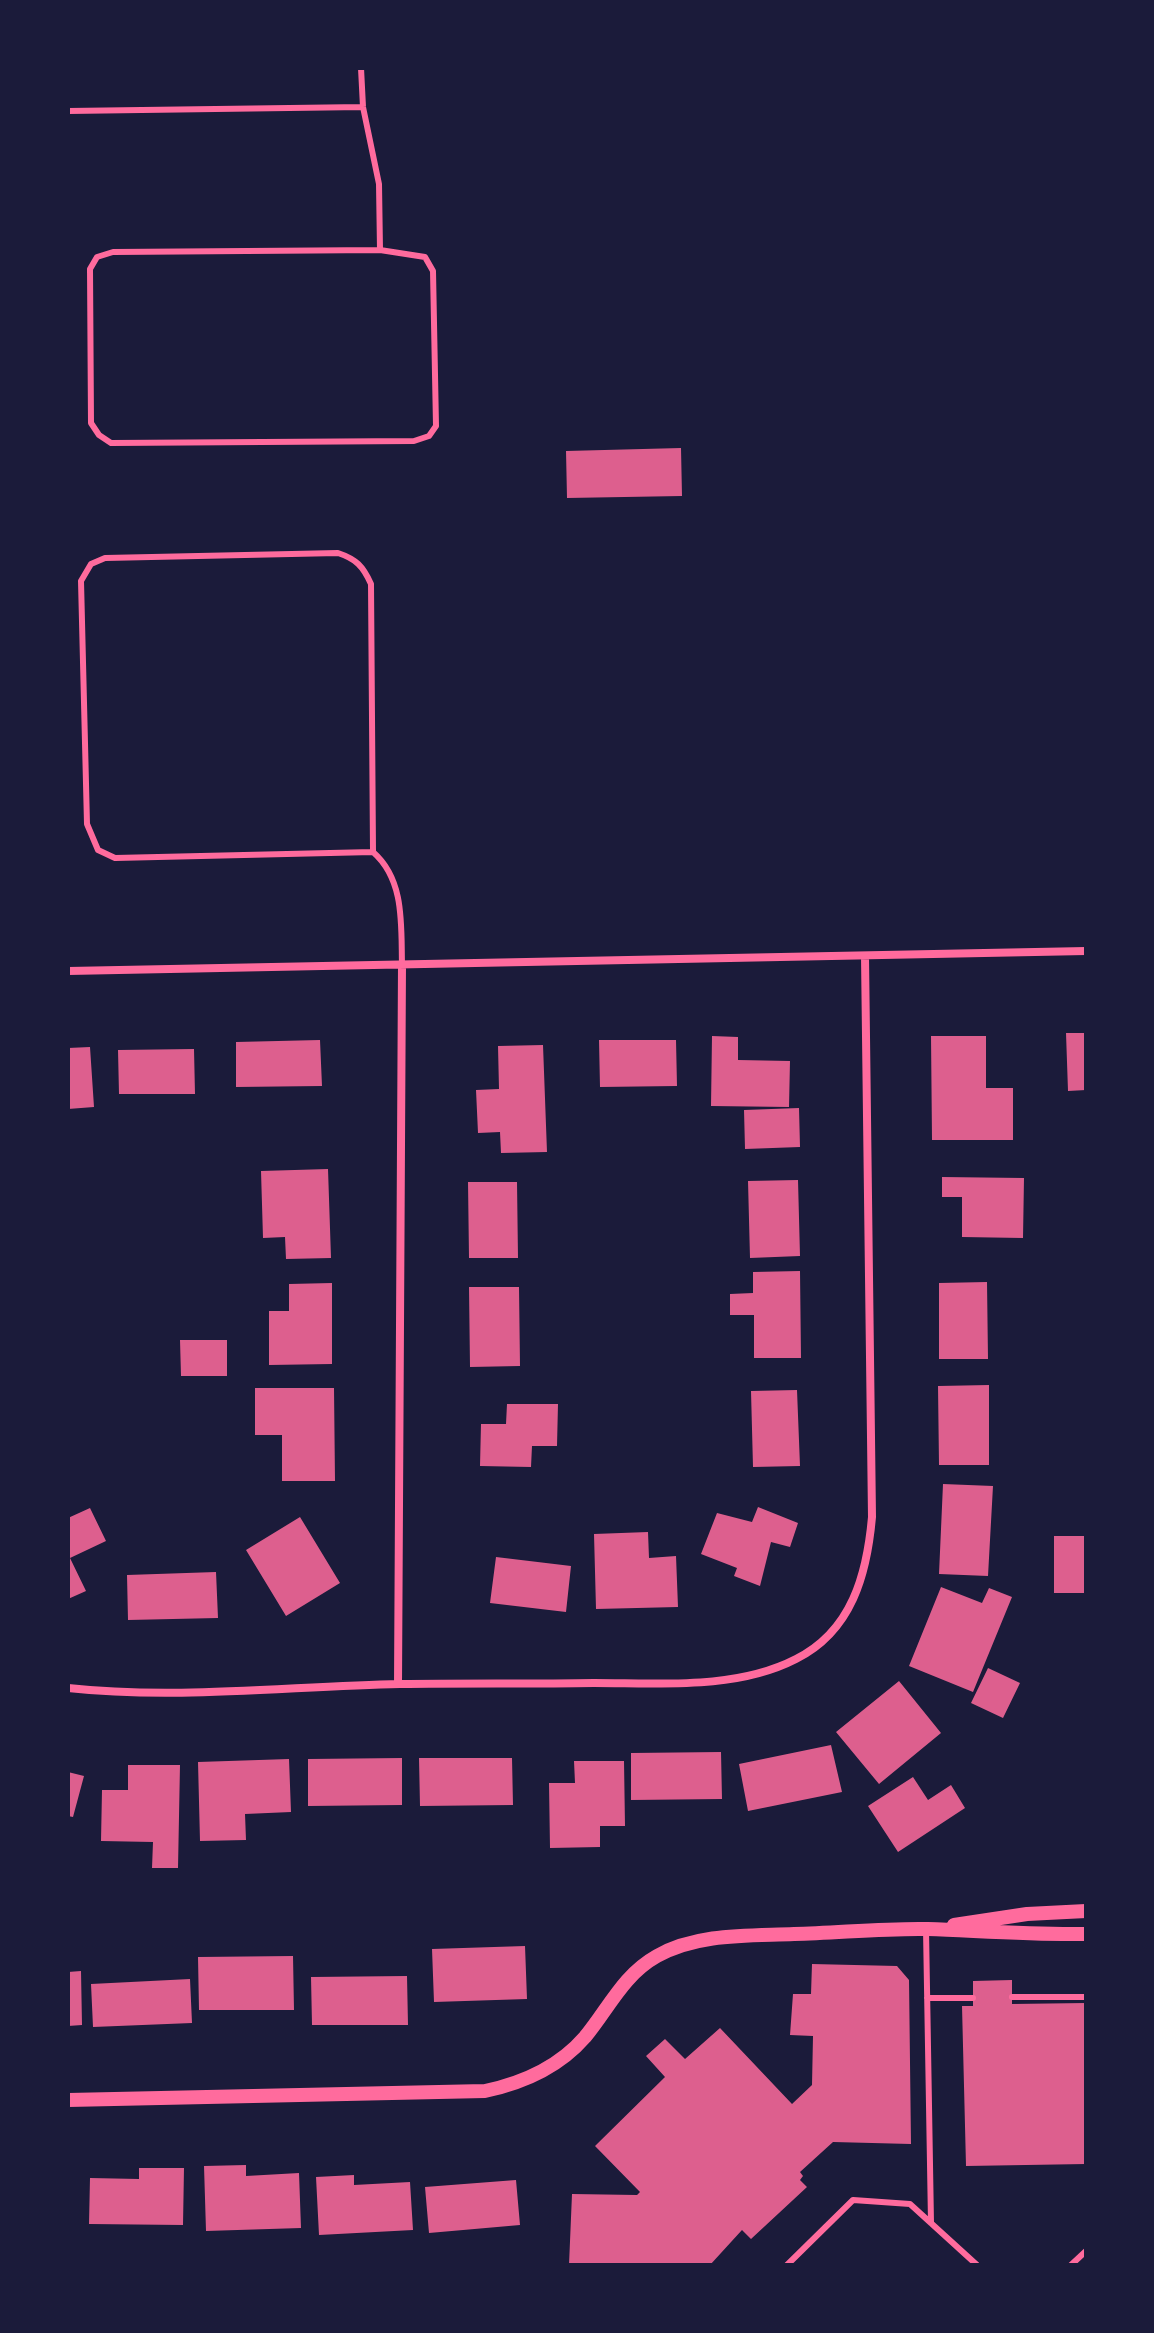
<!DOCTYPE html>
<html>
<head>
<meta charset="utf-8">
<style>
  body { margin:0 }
  #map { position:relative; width:1154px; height:2333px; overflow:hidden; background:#1b1b3a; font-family:Roboto,sans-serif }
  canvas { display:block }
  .frame { position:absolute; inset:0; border:70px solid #1b1b3a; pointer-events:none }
</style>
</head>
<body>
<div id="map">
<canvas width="1154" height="2333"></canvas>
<div class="frame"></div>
</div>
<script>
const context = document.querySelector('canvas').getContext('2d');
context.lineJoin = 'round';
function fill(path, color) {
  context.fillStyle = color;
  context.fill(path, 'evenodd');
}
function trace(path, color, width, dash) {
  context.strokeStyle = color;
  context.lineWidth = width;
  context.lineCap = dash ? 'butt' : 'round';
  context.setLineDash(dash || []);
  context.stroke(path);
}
const building = new Path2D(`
  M681 448 682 496 567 498 566 451Z
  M1066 1033H1086V1090L1068 1091Z
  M712 1036 738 1037V1060L790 1061 789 1107 711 1106Z
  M931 1036H986V1088H1013V1140H932Z
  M320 1040 322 1086 236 1087V1042Z
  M599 1040H676L677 1086 600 1087Z
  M543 1045 547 1152 501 1153 500 1132 478 1133 476 1090 499 1089 498 1046Z
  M90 1047 94 1107 68 1109V1048Z
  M194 1049 195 1094H119L118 1050Z
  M799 1108 800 1147 745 1149 744 1110Z
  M328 1169 331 1258 286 1259 285 1237 263 1238 261 1171Z
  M942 1177 1024 1178 1023 1238 962 1237V1197H942Z
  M798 1180 800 1256 750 1258 748 1181Z
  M468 1182H517L518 1258H469Z
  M800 1271 801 1358H754V1315H730V1294L753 1293V1272Z
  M987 1282 988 1359H939V1283Z
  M332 1283V1364L269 1365V1311H289V1284Z
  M469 1287H519L520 1366 470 1367Z
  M180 1340H227V1376H181Z
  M989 1385V1465H939L938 1386Z
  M255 1388H334L335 1481H282V1435H255Z
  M797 1390 800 1466 753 1467 751 1391Z
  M507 1404H558L557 1446H532L531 1467 480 1466 481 1424H506Z
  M943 1484 993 1486 988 1576 939 1574Z
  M758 1507 798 1523 790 1547 771 1542 760 1586 734 1576 737 1568 701 1554 717 1513 752 1522Z
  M90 1508 106 1541 70 1558 86 1591 68 1599V1518Z
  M300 1517 340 1583 286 1616 246 1550Z
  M648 1532 649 1558 676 1556 678 1607 596 1609 594 1534Z
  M1054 1536H1086V1593H1054Z
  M496 1557 571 1566 566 1612 490 1603Z
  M216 1572 218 1618 128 1620 127 1575Z
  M941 1587 982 1603 989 1588 1012 1597 973 1692 909 1666Z
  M988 1668 1020 1683 1003 1718 971 1703Z
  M899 1681 941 1733 879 1784 836 1732Z
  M831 1745 842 1792 748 1811 739 1764Z
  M721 1752 722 1799 631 1800V1753Z
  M402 1758V1805L308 1806V1759Z
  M419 1758H512L513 1805 420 1806Z
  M289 1759 291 1812 245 1814 246 1840 200 1841 198 1762Z
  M574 1761H624L625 1826H600V1847L550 1848 549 1783H575Z
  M128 1765H180L178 1868H152L153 1842 101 1841 102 1790H128Z
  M68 1772 84 1776 73 1817 68 1816Z
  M913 1777 928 1800 951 1785 965 1808 898 1852 868 1806Z
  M525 1946 527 1999 434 2002 432 1949Z
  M293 1956 294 2010H199L198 1957Z
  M812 1964 897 1966 909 1980 911 2144 833 2142 800 2172 803 2176 800 2180 807 2187 751 2239 742 2230 710 2265H569L572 2194 637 2195 640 2192 595 2146 665 2077 646 2056 665 2039 685 2059 720 2028 792 2104 812 2085 813 2036 790 2035 793 1994H811Z
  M81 1971 82 2025 68 2026V1972Z
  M407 1976 408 2025H312L311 1977Z
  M190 1979 192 2023 93 2027 91 1984Z
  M1012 1980V2004L1086 2003V2164L966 2166 962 2006H973V1981Z
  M246 2165V2176L299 2173 301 2228 206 2231 204 2166Z
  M139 2168H184L183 2225 89 2224 90 2178 139 2179Z
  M354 2175V2185L410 2182 413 2230 319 2235 316 2177Z
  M516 2180 520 2225 429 2233 425 2187Z`);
const service = new Path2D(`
  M361 68 363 107 379 184 380 250
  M68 111 363 107
  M380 250 425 257 433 271 436 426 429 436 414 441 111 443 99 435 91 423 90 269 97 257 113 252Z
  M373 852 371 584C363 566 356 559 338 553L105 558 91 564 81 581 87 824 98 850 115 858 373 852C405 880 401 925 402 965
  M926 1929 931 2223
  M1012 1997H1086
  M927 1998H973
  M787 2265 853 2200 910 2204 977 2265
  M1071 2265 1086 2251`);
const minor = new Path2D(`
  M68 971 1086 951
  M398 1684 402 965
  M68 1688C178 1700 290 1686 400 1684 465 1683 529 1684 594 1683 659 1683 736 1690 796 1659 852 1631 867 1574 872 1517L865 956`);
const tertiary = new Path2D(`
  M954 1925 1027 1914 1086 1911
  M68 2100 485 2091C523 2083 559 2067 585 2037 609 2008 623 1975 657 1956 698 1933 749 1936 794 1934 838 1933 884 1928 928 1929 981 1931 1033 1935 1086 1934`);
fill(building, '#dd5f8e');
trace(service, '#ff6b9d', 6);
trace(minor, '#ff6b9d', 8);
trace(tertiary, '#ff6b9d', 14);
</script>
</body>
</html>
